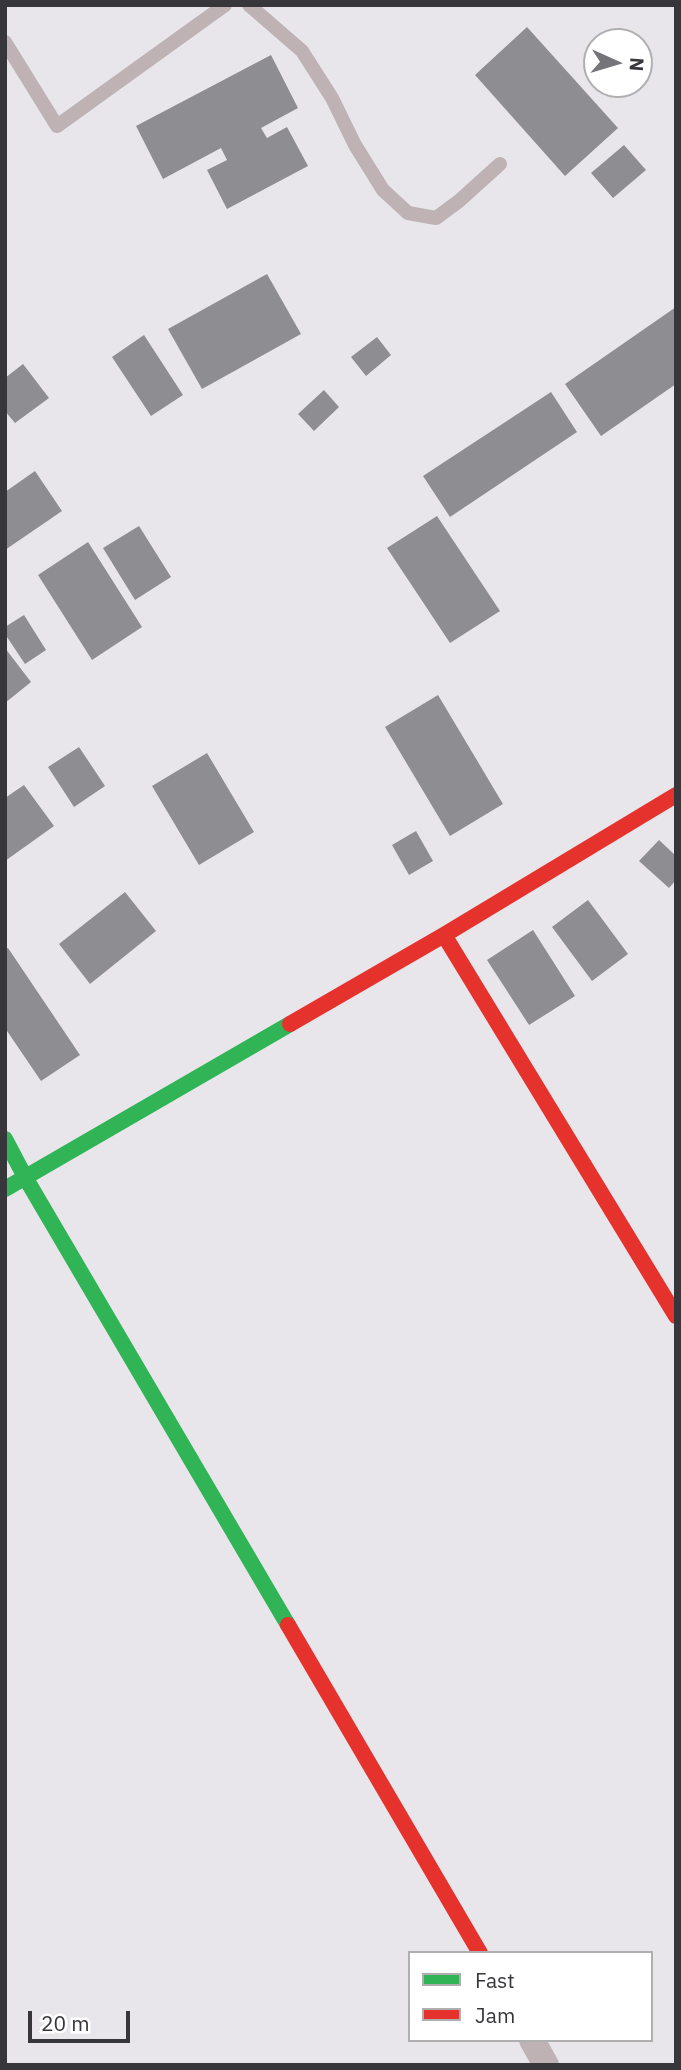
<!DOCTYPE html>
<html>
<head>
<meta charset="utf-8">
<style>
  body { margin:0 }
  #map { position:relative; width:681px; height:2070px; overflow:hidden; background:#e8e6eb; font-family:"IBM Plex Sans",sans-serif }
  canvas { display:block }
  .frame { position:absolute; inset:0; border:7px solid #37363a; pointer-events:none }
  .legend { position:absolute; left:408px; top:1951px; width:245px; height:91px; box-sizing:border-box; background:#fff; border:2px solid #afafb0; margin:0; padding:9px 12px; list-style:none; font-size:21px; color:#37363a }
  .legend li { display:flex; align-items:center; gap:14px; height:35px }
  .legend b { width:35px; border:2px solid #afafb0 }
  .north { position:absolute; left:583px; top:28px; width:70px; height:70px; box-sizing:border-box; background:#fff; border:2px solid #afafb0; border-radius:50%; rotate:94deg; font-size:19px; font-weight:700; line-height:28px; text-align:center; color:#37363a }
  .north::after { content:''; display:block; margin:auto; width:24px; height:32px; background:#757478; clip-path:polygon(50% 0,100% 100%,50% 72%,0 100%) }
  .scale { position:absolute; left:28px; top:2011px; width:102px; height:32px; box-sizing:border-box; border:4px solid #37363a; border-top:0; padding-left:9px; font-size:21px; line-height:24px; white-space:nowrap; color:#37363a; -webkit-text-stroke:5px #fff; paint-order:stroke }
</style>
</head>
<body>
<div id="map">
<canvas width="681" height="2070"></canvas>
<div class="frame"></div>
<ul class="legend">
<li><b style="height:9px;background:#30b455"></b>Fast</li>
<li><b style="height:9px;background:#e5322d"></b>Jam</li>
</ul>
<div class="north">N</div>
<div class="scale">20 m</div>
</div>
<script>
const context = document.querySelector('canvas').getContext('2d');
context.lineJoin = 'round';
function fill(path, color) {
  context.fillStyle = color;
  context.fill(path, 'evenodd');
}
function trace(path, color, width, dash) {
  context.strokeStyle = color;
  context.lineWidth = width;
  context.lineCap = dash ? 'butt' : 'round';
  context.setLineDash(dash || []);
  context.stroke(path);
}
const building = new Path2D(`
  M527 27 618 128 565 176 475 75Z
  M271 55 298 108 261 128 267 138 287 127 308 166 227 209 207 170 227 160 221 148 163 179 136 126Z
  M624 145 646 170 613 198 591 173Z
  M267 274 301 334 202 389 168 329Z
  M676 307V384L601 436 565 384Z
  M144 335 183 395 151 416 112 357Z
  M377 337 391 355 366 376 351 357Z
  M23 364 49 398 15 423 5 411V378Z
  M324 390 339 407 314 431 298 414Z
  M551 392 577 432 450 517 423 476Z
  M35 471 62 511 5 550V492Z
  M437 516 500 611 450 643 387 548Z
  M139 526 171 577 135 600 103 548Z
  M88 542 142 627 92 660 38 575Z
  M24 615 46 650 25 664 5 634V627Z
  M5 648 31 682 5 703Z
  M438 695 503 804 450 836 385 727Z
  M79 747 105 786 74 807 48 767Z
  M207 753 254 832 199 865 152 786Z
  M24 785 54 826 5 861V798Z
  M416 831 433 861 409 875 392 845Z
  M659 840 676 856V880L669 888 639 861Z
  M125 892 156 931 90 984 59 944Z
  M588 900 628 954 592 981 552 927Z
  M533 930 575 996 529 1025 487 960Z
  M8 948 80 1055 41 1081 5 1028V949Z`);
const lane = new Path2D(`
  M249 5 302 51 332 98 355 145 383 190 408 213 436 218 459 201 500 164
  M5 42 57 126 225 5`);
const street = new Path2D(`
  M532 2040 546 2065`);
const fast = new Path2D(`
  M5 1139 25 1177 288 1625
  M5 1189 290 1024`);
const jam = new Path2D(`
  M444 935 676 1316
  M290 1024 444 935 676 795
  M288 1625 480 1953`);
fill(building, '#8e8d91');
trace(lane, '#beb2b5', 14);
trace(street, '#beb2b5', 26);
trace(fast, '#30b455', 16);
trace(jam, '#e5322d', 16);
</script>
</body>
</html>
